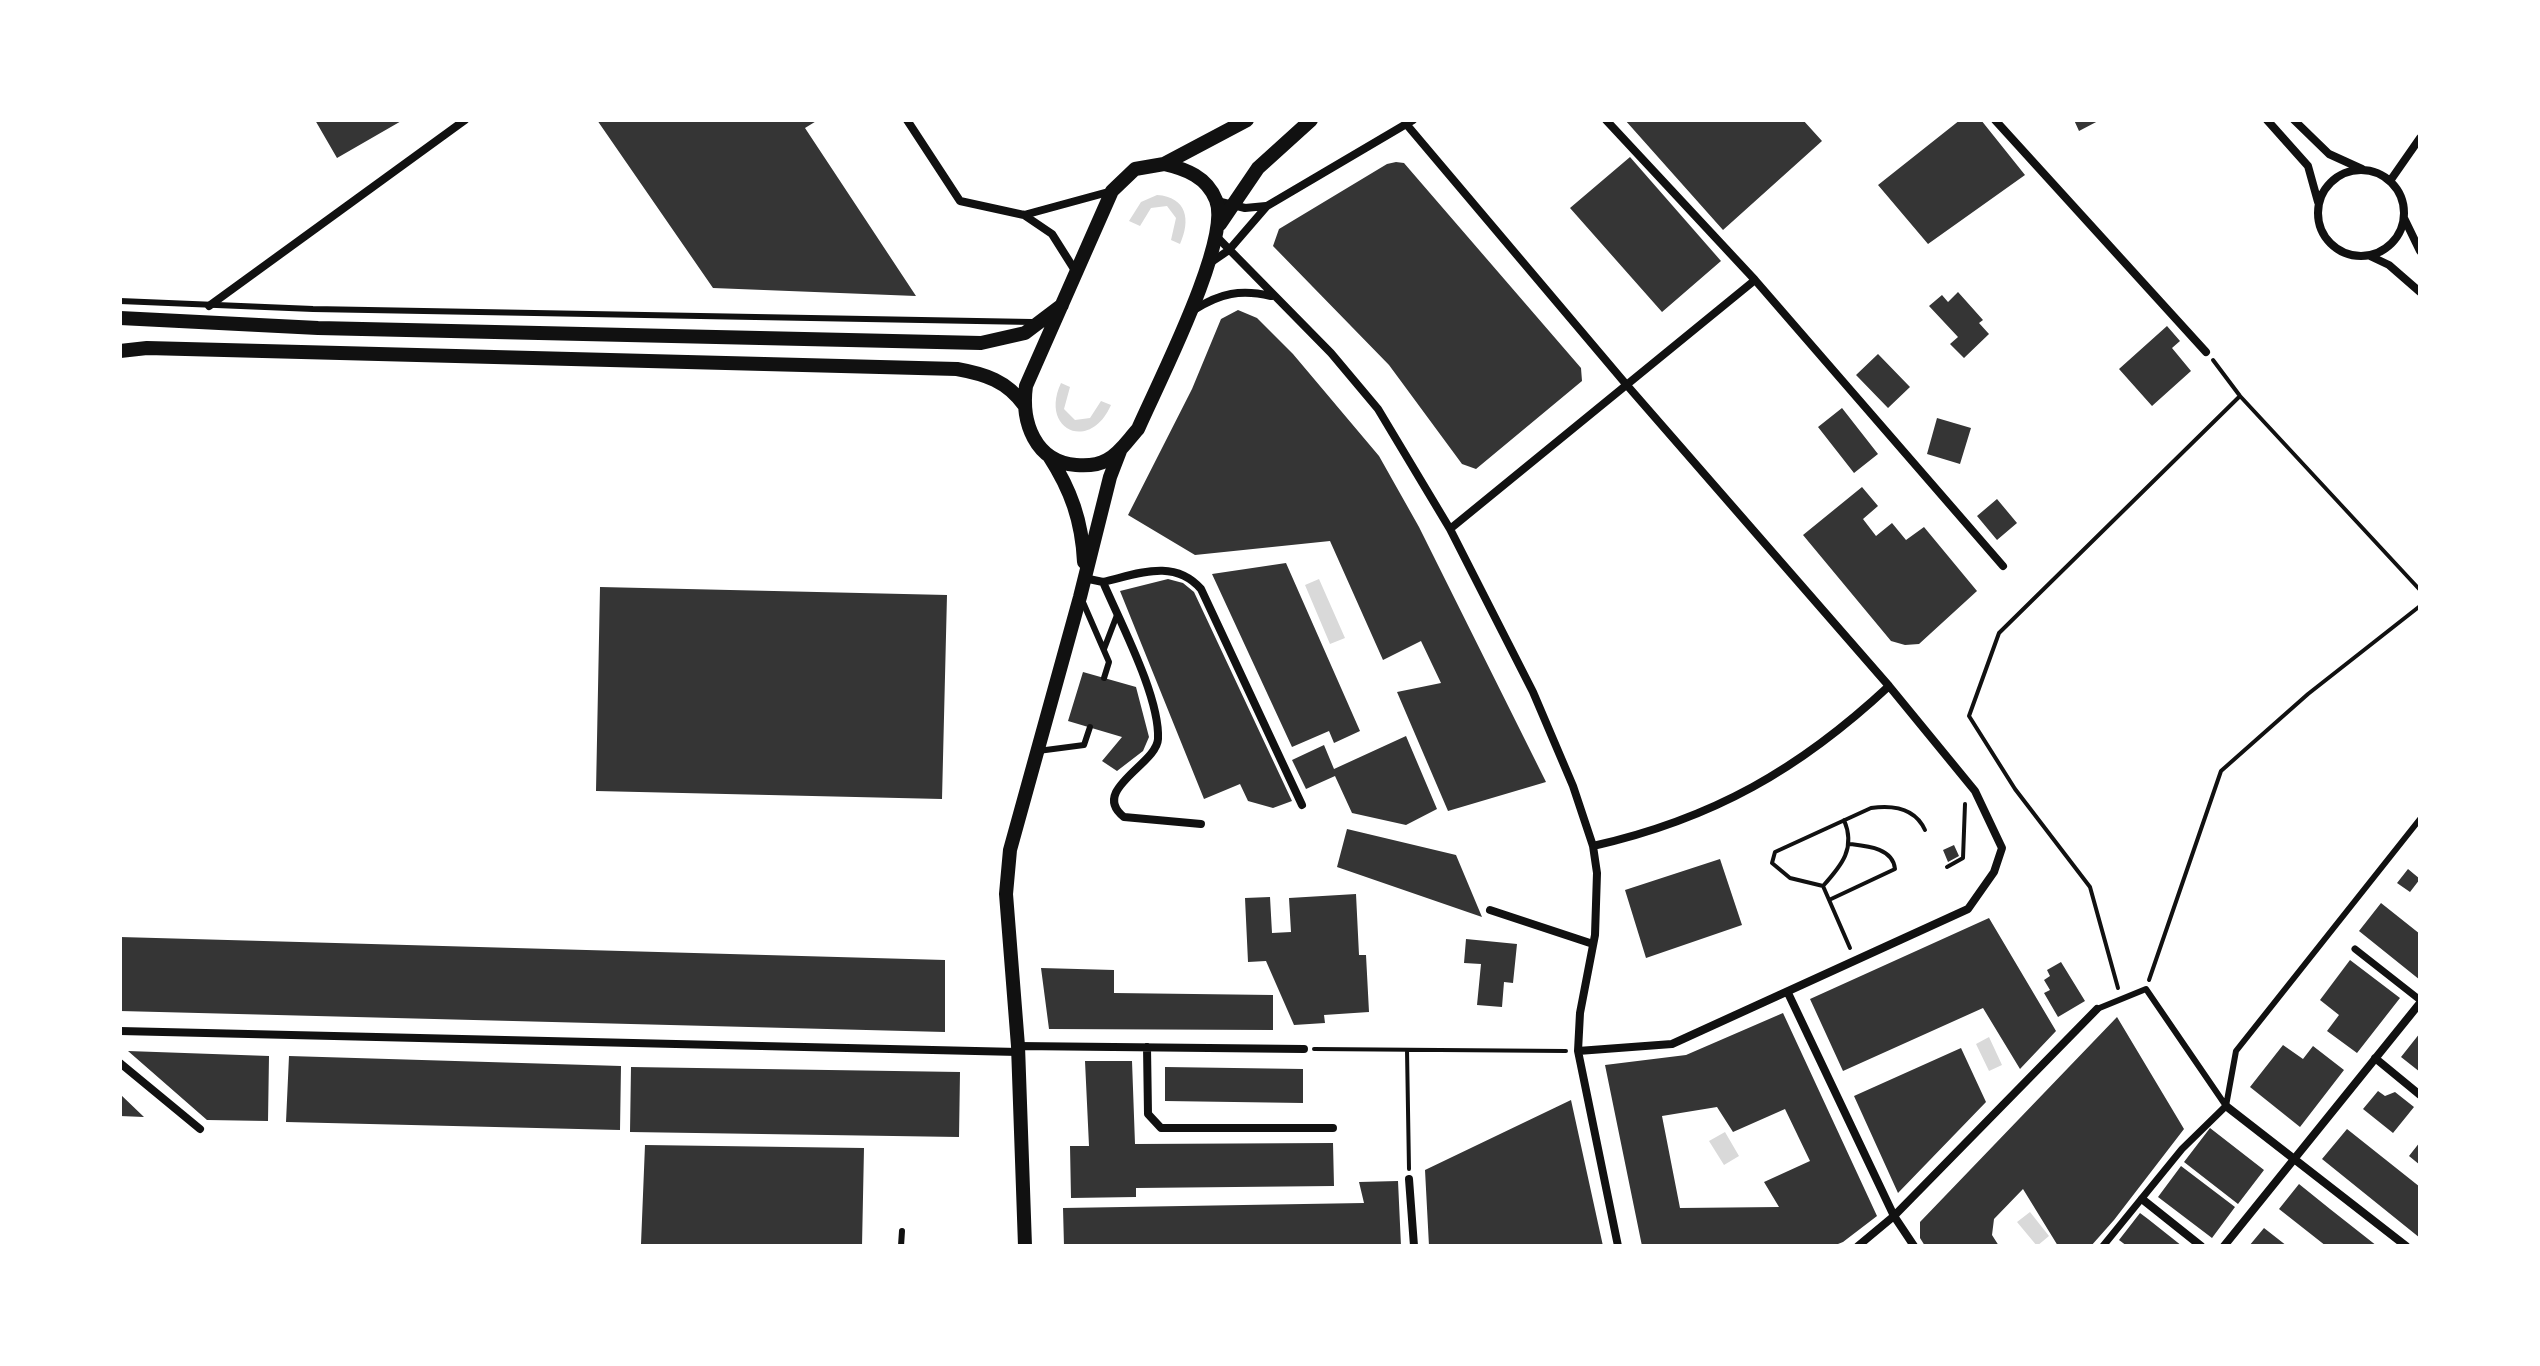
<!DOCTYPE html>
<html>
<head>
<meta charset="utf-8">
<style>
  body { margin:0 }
  #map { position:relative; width:2540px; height:1366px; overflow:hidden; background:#fff; font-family:Manrope,sans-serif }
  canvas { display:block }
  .frame { position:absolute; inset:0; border:122px solid #fff; pointer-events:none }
</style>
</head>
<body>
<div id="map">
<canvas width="2540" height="1366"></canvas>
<div class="frame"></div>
</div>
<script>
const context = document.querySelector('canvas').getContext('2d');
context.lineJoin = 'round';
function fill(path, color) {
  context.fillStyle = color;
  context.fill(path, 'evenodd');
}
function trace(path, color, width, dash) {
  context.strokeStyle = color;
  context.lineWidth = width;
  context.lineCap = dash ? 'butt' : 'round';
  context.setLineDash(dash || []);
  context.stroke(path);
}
const water = new Path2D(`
  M1157 195C1187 197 1191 220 1180 244L1171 240 1176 218 1167 206 1151 208 1140 226 1129 221 1141 202Z
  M1061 383 1070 387 1064 409 1075 420 1090 418 1101 401 1111 405C1090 453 1039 430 1061 383Z
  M1319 579 1345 638 1330 644 1305 585Z
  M1989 1037 2002 1065 1989 1071 1976 1044Z
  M1725 1132 1739 1156 1724 1165 1709 1141Z
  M2030 1212 2049 1236 2037 1246 2017 1222Z`);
const building = new Path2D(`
  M315 120H403L337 158Z
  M597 120H818L805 128 916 296 713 288Z
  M1625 120H1803L1822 141 1723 230Z
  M1960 120H1981L2025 175 1928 244 1878 185Z
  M2074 120H2100L2079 131Z
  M1630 157 1721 261 1662 312 1570 208Z
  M1396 162 1404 163 1410 170 1581 368 1582 381 1476 469 1462 464 1389 365 1273 246 1279 229 1387 164Z
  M1958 292 1983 320 1979 323 1989 334 1964 358 1950 344 1958 337 1929 306 1942 295 1948 302Z
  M1238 310 1257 318 1293 354 1379 456 1419 527 1546 782 1448 811 1397 692 1441 683 1421 641 1383 660 1330 541 1195 555 1128 515 1192 389 1221 319Z
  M2167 326 2180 341 2172 348 2191 371 2152 406 2119 369Z
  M1878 354 1910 387 1888 408 1856 375Z
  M1842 408 1878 454 1854 473 1818 427Z
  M1937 418 1971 428 1960 464 1927 454Z
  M1862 487 1878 506 1863 519 1876 536 1892 523 1906 540 1924 527 1977 591 1919 644 1905 645 1891 641 1803 535Z
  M1997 499 2017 523 1997 540 1977 516Z
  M1286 563 1360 731 1334 743 1329 731 1292 747 1212 574Z
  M1168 579 1183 583 1194 592 1292 801 1273 808 1248 801 1240 784 1204 799 1120 591Z
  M600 587 947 595 942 799 596 791Z
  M1083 672 1136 687 1149 737 1143 751 1117 771 1102 761 1122 737 1068 721Z
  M1406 736 1437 809 1406 825 1352 813 1335 776 1306 789 1292 760 1324 745 1334 769Z
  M1347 829 1456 855 1482 917 1337 867Z
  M1954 845 1959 856 1948 862 1943 850Z
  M1720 859 1742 925 1646 958 1625 890Z
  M2408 869 2420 879 2410 892 2397 883Z
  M1356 894 1359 955H1366L1369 1012 1324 1015 1325 1023 1294 1025 1266 961 1248 962 1245 898 1270 897 1272 933 1291 932 1289 898Z
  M2381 903 2420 934V980L2359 931Z
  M1989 918 2056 1031 2020 1069 1983 1008 1843 1071 1810 999Z
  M120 937 945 960V1032L120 1011Z
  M1466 939 1517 944 1513 983 1504 982 1502 1007 1477 1005 1481 964 1464 963Z
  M2350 960 2400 998 2357 1053 2327 1031 2339 1015 2320 1000Z
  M2061 962 2085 1001 2058 1017 2044 993 2050 990 2044 980 2050 976 2047 970Z
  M1041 968 1114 970V993L1273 995V1030L1049 1029Z
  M1783 1013 1877 1216 1843 1242 1833 1246H1642L1605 1065 1686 1055ZM1717 1107 1733 1132 1785 1109 1810 1161 1764 1182 1779 1207 1680 1208 1662 1116Z
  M2117 1017 2184 1129 2114 1220 2091 1246H2058L2023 1189 1994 1219 1992 1235 1999 1246H1925L1920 1238V1222Z
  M2420 1033V1072L2401 1057Z
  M2283 1045 2303 1059 2313 1046 2344 1070 2300 1127 2250 1087Z
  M1961 1048 1986 1102 1898 1193 1854 1096Z
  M128 1051 269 1056 268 1121 207 1120Z
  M289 1056 621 1066 620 1130 286 1122Z
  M1085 1061H1132L1135 1144 1333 1143 1334 1186 1136 1188V1197L1071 1198 1070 1146H1089Z
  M631 1067 960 1072 959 1137 630 1132Z
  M1165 1067 1303 1069V1103L1165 1101Z
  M2378 1091 2385 1096 2395 1092 2414 1107 2393 1133 2363 1109Z
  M120 1094 144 1117 120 1116Z
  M1571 1100 1603 1246H1429L1425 1170Z
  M2210 1128 2264 1170 2238 1204 2184 1162Z
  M2347 1129 2420 1187V1238L2322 1159Z
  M2420 1142V1165L2409 1156Z
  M645 1145 864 1148 862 1246 641 1244Z
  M2181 1166 2235 1207 2212 1238 2158 1197Z
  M1398 1181 1401 1246H1064L1063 1208 1364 1203 1359 1182Z
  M2299 1184 2330 1209 2377 1246H2326L2279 1209Z
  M2140 1213 2148 1219 2182 1246H2127L2119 1240Z
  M2264 1228 2287 1246H2249Z`);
const path = new Path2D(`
  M2213 360 2240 396 2420 590
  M1947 867 1963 858 1965 804
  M1823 886C1842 865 1856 848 1844 820
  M1829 900 1895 869C1893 848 1867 846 1850 844
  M1850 948 1823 886 1790 878 1772 863 1775 852 1871 808C1892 805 1915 808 1925 830
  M2149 980 2221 771 2308 694 2420 606
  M2118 988 2090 887 2015 789 1969 716 1999 633 2240 396
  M1314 1049 1566 1051
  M1407 1050 1409 1169`);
const service = new Path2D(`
  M120 301 313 309 1032 322
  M1082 600 1109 662 1104 678
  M1104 649 1117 615
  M1038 751 1084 745 1090 727
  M2097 1009 2146 989 2226 1106
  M2226 1106 2236 1051 2420 819
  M901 1246 902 1231`);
const pedestrian = new Path2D(`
  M2355 949 2420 1000
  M2103 1246 2182 1149 2226 1106`);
const minor = new Path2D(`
  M907 120 960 201 1024 215 1112 191
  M1606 120 1755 280 2003 566
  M1995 120 2206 352
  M2267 120 2308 166 2318 202
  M2294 120 2329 154 2362 169
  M1407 125 1625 383 1889 686 1975 791 2002 848 1994 872 1968 909 1672 1044 1578 1051
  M2318 213a43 43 0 1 1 86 0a43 43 0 1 1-86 0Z
  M2390 181 2420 138
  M1217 201 1245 208 1266 206
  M1024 215 1052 234 1076 272
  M2404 218 2420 251
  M1217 237 1331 353 1378 409 1450 529 1533 692 1573 786 1593 846 1597 873 1595 935 1580 1013 1578 1051 1618 1246
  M2370 256 2389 265 2420 292
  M1210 263 1229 250 1267 206 1413 120
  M209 306 465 120
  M1194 310C1220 293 1241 289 1271 296
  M1450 529 1755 280
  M1084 578 1103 582C1120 622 1160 697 1158 739 1157 764 1089 790 1124 817L1201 824
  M1103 582C1138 574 1174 558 1201 589L1302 805
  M1593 846C1713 819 1800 769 1889 686
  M1490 910 1593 944
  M1788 993 1894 1216 1914 1246
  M120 1031 1018 1052
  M1018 1046 1304 1049
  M1147 1047 1148 1114 1161 1128H1333
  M2375 1058 2420 1095
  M120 1063 200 1129
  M2226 1106 2406 1246
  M1409 1179 1414 1246
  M2142 1199 2201 1246
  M1858 1246 1894 1216 2097 1009
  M2224 1246 2420 1003`);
const tertiary = new Path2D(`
  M1164 164C1186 169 1207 177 1216 200 1232 240 1157 385 1138 429 1128 440 1120 453 1107 460 1098 465 1087 466 1076 465 1035 462 1021 422 1026 386L1112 191 1135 169Z
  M1164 164 1247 120
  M1220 224 1258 168 1311 120
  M120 318 318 328 981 343 1025 333 1062 305
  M120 351 147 348 957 369C985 374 1007 381 1024 405
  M1049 456C1071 490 1082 521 1084 562
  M1025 1246 1018 1046 1006 894 1010 850 1080 597 1110 477 1120 451`);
fill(water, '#d9d9d9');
fill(building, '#353535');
trace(path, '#111', 4);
trace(service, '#111', 6);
trace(pedestrian, '#111', 7);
trace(minor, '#111', 8);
trace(tertiary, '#111', 14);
</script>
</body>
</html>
